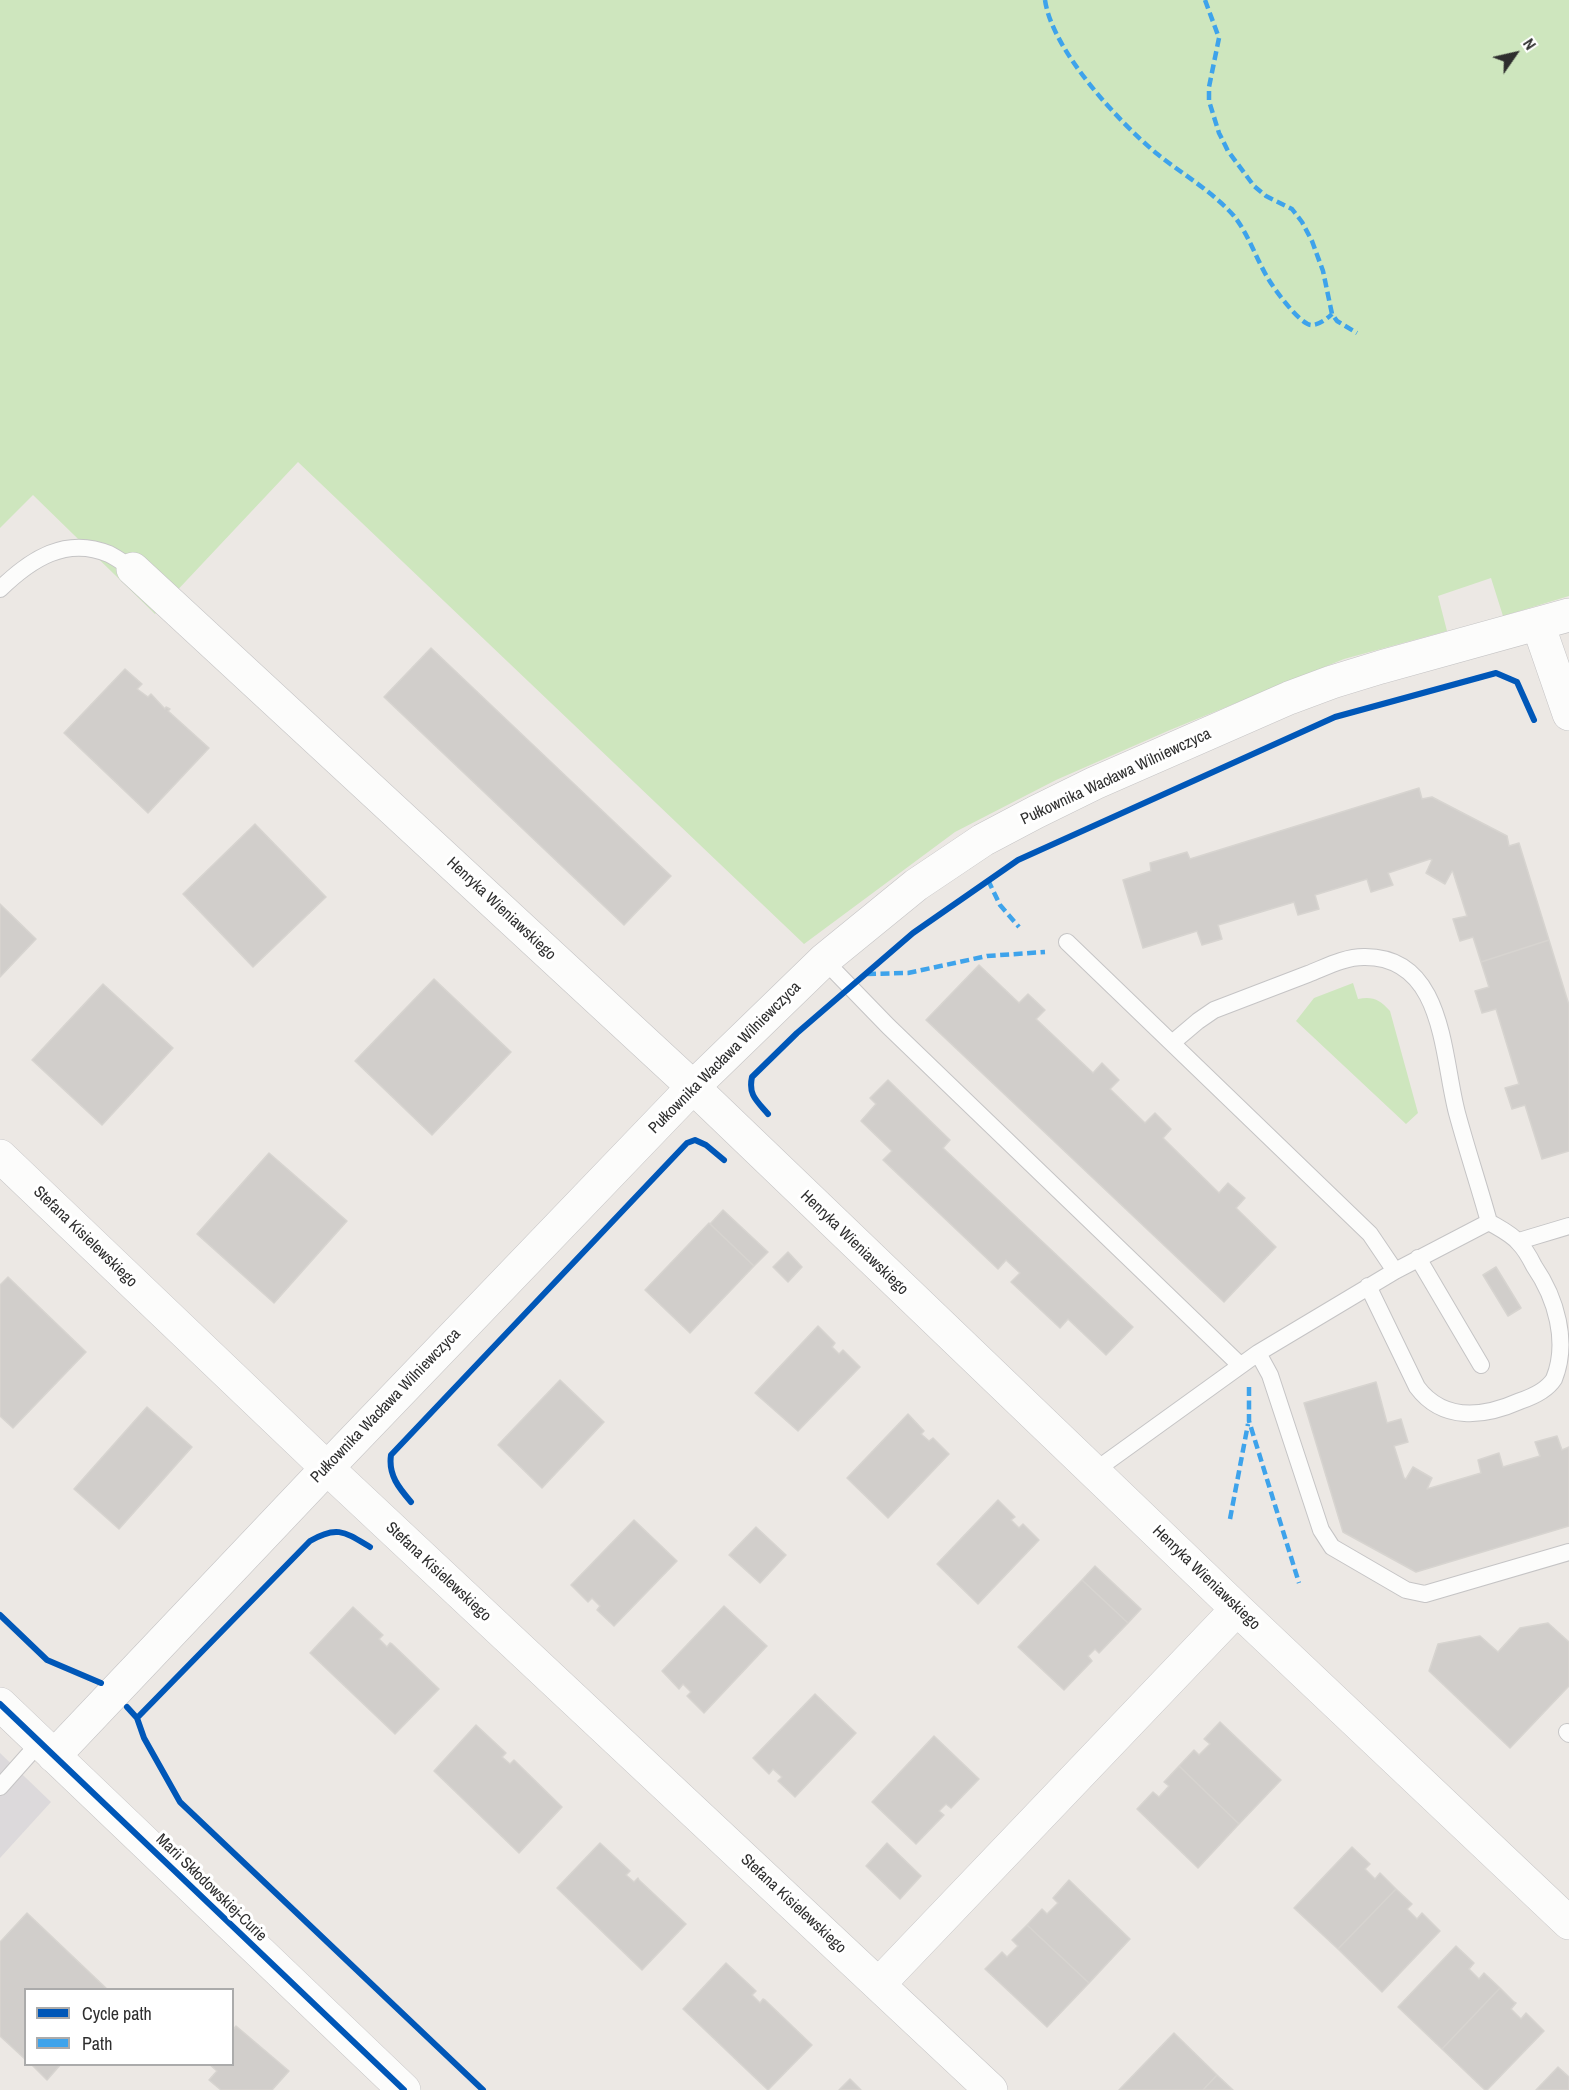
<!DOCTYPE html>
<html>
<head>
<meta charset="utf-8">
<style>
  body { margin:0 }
  #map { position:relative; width:1569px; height:2090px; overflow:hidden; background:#ece8e4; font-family:"Archivo Narrow",sans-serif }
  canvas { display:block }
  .legend { position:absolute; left:24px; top:1988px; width:210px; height:78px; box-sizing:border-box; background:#fff; border:2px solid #ababab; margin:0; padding:8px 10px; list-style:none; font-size:18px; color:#2e2e2e }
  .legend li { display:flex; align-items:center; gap:12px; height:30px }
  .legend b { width:30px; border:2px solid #ababab }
  .north { position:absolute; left:1485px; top:24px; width:60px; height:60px; -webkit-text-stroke:4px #fff; paint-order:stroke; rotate:56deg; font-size:16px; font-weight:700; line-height:24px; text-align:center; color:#2e2e2e }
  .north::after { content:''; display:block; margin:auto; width:21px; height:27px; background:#2e2e2e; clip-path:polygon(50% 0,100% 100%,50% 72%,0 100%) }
</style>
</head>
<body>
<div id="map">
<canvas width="1569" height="2090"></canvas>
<ul class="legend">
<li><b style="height:8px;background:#0057b8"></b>Cycle path</li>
<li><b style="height:8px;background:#3ea3eb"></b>Path</li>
</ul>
<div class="north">N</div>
</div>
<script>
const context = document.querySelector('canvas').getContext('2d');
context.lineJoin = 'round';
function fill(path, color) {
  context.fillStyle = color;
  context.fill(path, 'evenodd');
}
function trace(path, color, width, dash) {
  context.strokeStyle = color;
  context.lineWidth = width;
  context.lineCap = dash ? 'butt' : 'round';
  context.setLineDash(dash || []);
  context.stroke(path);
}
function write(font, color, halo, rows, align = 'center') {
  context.font = font + ' "Archivo Narrow",sans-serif';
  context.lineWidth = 6;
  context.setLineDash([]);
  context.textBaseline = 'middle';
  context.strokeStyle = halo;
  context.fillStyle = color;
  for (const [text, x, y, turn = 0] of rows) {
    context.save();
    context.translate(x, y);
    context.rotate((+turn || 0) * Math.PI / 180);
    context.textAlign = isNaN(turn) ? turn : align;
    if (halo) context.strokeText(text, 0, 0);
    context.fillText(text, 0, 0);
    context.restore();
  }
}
const industrial = new Path2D(`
  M0 1753 51 1802 0 1858Z`);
const green = new Path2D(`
  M0 0H1569V596L1503 616 1491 578 1438 596 1447 631 1344 659 1170 730 1056 780 955 832 804 944 298 462 155 614 33 495 0 528Z
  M1353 983 1358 999C1373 996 1380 1000 1390 1011L1418 1113 1406 1124 1296 1021 1314 998Z`);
const building = new Path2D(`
  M431 648 671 876 624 925 384 697Z
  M125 669 142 684 137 689 148 697 151 694 165 709 166 707 170 709 168 711 209 748 148 813 64 733Z
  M1419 788 1422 799 1432 797 1507 836 1509 846 1519 843 1549 940 1481 962 1473 937 1460 941 1453 919 1467 916 1453 872 1452 871 1445 884 1426 873 1432 860 1430 859 1388 873 1393 885 1371 892 1367 879 1315 895 1319 909 1298 915 1294 902 1218 925 1222 939 1202 945 1197 931 1143 948 1123 880 1151 871 1150 863 1187 852 1190 859Z
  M255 824 326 897 253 967 183 894Z
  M0 904 36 939 0 977Z
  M1549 940 1569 1005V1151L1542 1159 1525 1105 1512 1109 1505 1088 1519 1084 1496 1009 1482 1013 1475 991 1489 987 1481 962Z
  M979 965 1019 1003 1028 994 1045 1010 1036 1019 1093 1073 1102 1063 1119 1080 1110 1089 1145 1123 1155 1113 1171 1129 1163 1138 1219 1193 1228 1183 1245 1198 1236 1208 1276 1247 1224 1302 926 1020Z
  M434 979 511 1052 432 1135 355 1061Z
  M103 984 173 1048 102 1125 32 1060Z
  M888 1080 950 1140 943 1148 1133 1327 1106 1355 1068 1319 1060 1328 1011 1282 1020 1273 1006 1260 998 1269 883 1160 892 1151 861 1121 876 1104 870 1098Z
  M269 1153 347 1221 274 1303 197 1234Z
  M723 1210 768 1252 754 1266 710 1224Z
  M709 1223 754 1266 690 1333 645 1290Z
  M788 1252 802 1267 788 1282 773 1267Z
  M1496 1267 1521 1308 1508 1316 1483 1275Z
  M8 1277 86 1352 13 1428 0 1416V1285Z
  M818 1326 835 1343 832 1347 839 1354 843 1350 860 1367 798 1431 755 1393Z
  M560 1380 604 1422 542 1488 498 1445Z
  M1376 1382 1387 1423 1401 1419 1408 1442 1394 1446 1404 1478 1406 1479 1413 1467 1432 1478 1427 1489 1481 1473 1478 1460 1499 1453 1503 1467 1540 1456 1535 1442 1557 1436 1562 1450 1569 1447V1526L1416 1572 1343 1532 1304 1403Z
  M147 1407 192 1447 119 1529 74 1489Z
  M908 1414 924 1431 921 1434 929 1441 933 1438 949 1454 888 1518 847 1478Z
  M998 1500 1015 1517 1011 1520 1019 1528 1023 1524 1039 1540 978 1604 937 1564Z
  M634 1520 677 1561 614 1626 597 1610 600 1606 592 1598 588 1602 571 1585Z
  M756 1527 786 1555 760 1583 729 1555Z
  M1095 1566 1141 1609 1128 1623 1082 1580Z
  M1082 1580 1128 1623 1099 1653 1095 1649 1088 1656 1092 1661 1064 1690 1018 1647Z
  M724 1606 767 1646 704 1713 687 1696 691 1692 683 1684 679 1689 662 1671Z
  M353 1607 383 1635 379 1639 387 1647 390 1643 392 1644 439 1689 395 1734 310 1653Z
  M1548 1623 1569 1642V1686L1510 1748 1429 1671 1438 1644 1480 1636 1498 1652 1520 1628Z
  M815 1694 856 1733 795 1797 778 1781 782 1777 773 1769 769 1774 753 1758Z
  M1220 1722 1281 1780 1239 1824 1179 1766 1194 1750 1199 1755 1210 1744 1204 1739Z
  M476 1725 505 1752 506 1753 502 1757 510 1764 514 1760 562 1807 519 1853 434 1771Z
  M934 1736 979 1779 951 1808 946 1804 939 1811 944 1815 916 1844 872 1802Z
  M1179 1766 1239 1824 1198 1868 1137 1809 1153 1792 1159 1797 1169 1786 1164 1782Z
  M600 1843 630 1871 626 1875 634 1882 638 1878 639 1880 686 1924 642 1970 557 1888Z
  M887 1843 921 1876 900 1899 866 1866Z
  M1352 1847 1370 1864 1365 1869 1375 1879 1380 1873 1396 1889 1338 1949 1294 1908Z
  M1069 1880 1130 1939 1089 1983 1027 1925 1042 1909 1047 1914 1058 1903 1053 1898Z
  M1396 1889 1412 1904 1407 1909 1417 1919 1422 1913 1440 1931 1382 1992 1338 1949Z
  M27 1913 108 1990H26V2060L0 2036V1942Z
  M1027 1925 1089 1983 1047 2027 985 1969 1002 1952 1007 1957 1018 1946 1012 1940Z
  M1456 1946 1473 1962 1474 1963 1469 1969 1479 1979 1484 1973 1500 1988 1442 2049 1398 2007Z
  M726 1963 756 1991 752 1995 760 2003 763 1999 765 2000 812 2045 768 2090 683 2009Z
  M1500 1988 1514 2002 1516 2003 1511 2009 1521 2019 1526 2013 1544 2031 1487 2090H1485L1442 2049Z
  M236 2026 289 2071 272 2090H221L209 2080 217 2071 209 2064H232V2031Z
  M1174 2033 1217 2075 1203 2090H1119Z
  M31 2064H61L47 2080Z
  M1558 2067 1569 2077V2090H1536Z
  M1217 2075 1233 2090H1203Z
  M850 2079 861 2090H839Z`);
const lane = new Path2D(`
  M0 589C31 559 66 536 109 554 117 558 125 564 133 569
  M1067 942 1370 1234 1395 1271 1258 1353 1093 1472
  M824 960 888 1026 1240 1365
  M1172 1043 1198 1021 1214 1010C1245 998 1277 986 1308 974 1326 967 1344 957 1364 957 1445 956 1442 1057 1457 1113 1467 1150 1479 1186 1489 1222L1395 1271
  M1519 1241 1569 1226
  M1418 1258 1481 1365
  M1368 1286 1417 1387C1443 1422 1484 1417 1520 1401 1532 1397 1547 1390 1554 1379 1569 1342 1556 1298 1534 1266 1530 1258 1525 1249 1519 1243 1512 1234 1499 1228 1489 1222
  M1258 1353 1270 1375 1321 1530 1332 1547 1406 1590 1425 1594 1569 1552
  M1567 1732 1569 1734
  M0 1787 40 1742`);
const street = new Path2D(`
  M133 569 693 1087 1237 1609 1569 1923
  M1538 624 1569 714
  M0 1156 327 1468 991 2090
  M54 1756 327 1468 693 1087 824 960 916 885 983 840 1036 812 1095 783 1289 698 1332 682 1381 667 1569 615
  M879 1984 1237 1609`);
const secondary = new Path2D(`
  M0 1704 404 2090`);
const quiet = new Path2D(`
  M1045 0C1052 50 1118 121 1156 153 1182 174 1212 191 1234 216 1249 235 1256 259 1269 280 1275 290 1301 326 1312 325 1319 325 1328 318 1332 314
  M1205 0 1219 38 1209 87V101L1219 133 1228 151 1254 186 1266 196 1292 209 1302 222 1312 241 1323 271 1332 314 1337 321 1357 333
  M988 880 1000 905 1019 927
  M867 974 908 973 987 956 1045 952
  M1249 1387V1421L1299 1583
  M1230 1519 1248 1424`);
const cycleway = new Path2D(`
  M768 1114C757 1101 748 1095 752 1077L797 1033 913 933 1018 860 1335 717 1496 673 1517 682 1534 720
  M411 1502C399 1488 388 1475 391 1455L687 1143 695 1140 706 1145 724 1160
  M0 1615 47 1660 101 1683
  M0 1704 404 2090
  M127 1707 137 1718 144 1738 180 1802 483 2090
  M137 1718 310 1541C337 1525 345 1532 370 1547`);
const streetNames = [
  ["Pułkownika Wacława Wilniewczyca",1116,777,-25],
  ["Henryka Wieniawskiego",501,909,43],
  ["Pułkownika Wacława Wilniewczyca",725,1058,-45],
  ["Stefana Kisielewskiego",85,1237,44],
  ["Henryka Wieniawskiego",854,1243,44],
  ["Pułkownika Wacława Wilniewczyca",386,1406,-46],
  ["Stefana Kisielewskiego",438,1572,43],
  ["Henryka Wieniawskiego",1206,1578,44],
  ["Marii Skłodowskiej-Curie",211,1888,44],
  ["Stefana Kisielewskiego",793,1904,43]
];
fill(industrial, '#dcd9db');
fill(green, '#cee6be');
fill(building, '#d1cecb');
trace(building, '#d7d4d0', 1.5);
trace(lane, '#c5c4c5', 18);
trace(street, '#c5c4c5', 34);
trace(secondary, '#c5c4c5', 34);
trace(lane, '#fcfcfb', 16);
trace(street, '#fcfcfb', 33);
trace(secondary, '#fcfcfb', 33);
trace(quiet, '#3ea3eb', 4.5, [9, 4.5]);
trace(cycleway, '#0057b8', 6);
write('16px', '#2e2e2e', '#fff', streetNames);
</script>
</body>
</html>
